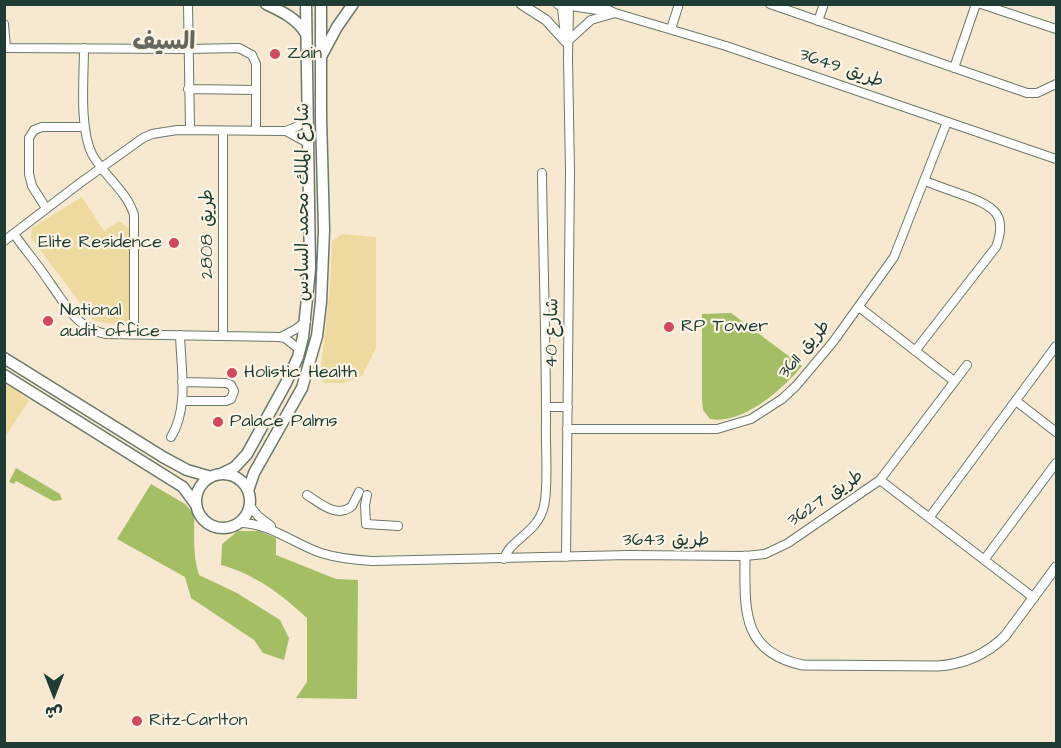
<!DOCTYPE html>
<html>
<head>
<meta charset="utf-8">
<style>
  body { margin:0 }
  #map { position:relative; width:1061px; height:748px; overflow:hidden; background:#f7e8d0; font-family:"Architects Daughter","Playpen Sans Arabic",sans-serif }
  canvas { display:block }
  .frame { position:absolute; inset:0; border:6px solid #1f3d34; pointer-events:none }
  .north { position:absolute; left:24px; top:664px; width:60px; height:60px; -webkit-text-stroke:4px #fcf5e5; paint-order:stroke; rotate:180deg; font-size:16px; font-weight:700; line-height:24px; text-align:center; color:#1f3d34 }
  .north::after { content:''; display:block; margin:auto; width:21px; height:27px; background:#1f3d34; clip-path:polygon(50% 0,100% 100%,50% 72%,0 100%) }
</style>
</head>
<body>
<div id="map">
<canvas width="1061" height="748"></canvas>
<div class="frame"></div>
<div class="north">ش</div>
</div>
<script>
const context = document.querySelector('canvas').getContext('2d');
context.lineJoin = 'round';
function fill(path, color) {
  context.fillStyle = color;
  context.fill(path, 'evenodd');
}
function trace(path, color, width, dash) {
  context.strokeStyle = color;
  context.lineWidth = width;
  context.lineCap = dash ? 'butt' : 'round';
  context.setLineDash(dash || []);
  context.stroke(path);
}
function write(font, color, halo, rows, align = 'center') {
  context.font = font + ' "Architects Daughter","Playpen Sans Arabic",sans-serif';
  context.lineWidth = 4.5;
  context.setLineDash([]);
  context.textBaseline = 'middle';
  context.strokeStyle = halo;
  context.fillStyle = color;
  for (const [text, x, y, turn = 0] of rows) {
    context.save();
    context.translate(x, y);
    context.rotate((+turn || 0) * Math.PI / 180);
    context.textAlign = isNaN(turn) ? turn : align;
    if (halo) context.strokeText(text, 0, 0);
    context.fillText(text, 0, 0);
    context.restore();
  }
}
const green = new Path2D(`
  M731 313 802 366C783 389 743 425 710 419L703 410 702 400V314Z
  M16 468 60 494 62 500 53 501 16 481 14 484 9 482Z
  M151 484 185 504 194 514C195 536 192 553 199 575L237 593 280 620 289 638 284 660 263 653 254 640 191 598 185 577 117 539Z
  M238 531H259L276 538V555L336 579 358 580 357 699 296 698 307 682V618C282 595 255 574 221 565L222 544Z`);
const sand = new Path2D(`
  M82 197 104 231 119 221 130 229 131 319 119 325 94 321 31 238 32 228Z
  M342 234 376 237V348L362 376 343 383H323L321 367 330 289 332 241Z
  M5 383 29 400 5 437Z`);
const minor = new Path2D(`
  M188 4 190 130
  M596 4 615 13 726 46 1056 159
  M770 4 1027 93H1037L1056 84
  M981 4 1056 29
  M571 6 604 11
  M562 8 565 36
  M818 21 824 4
  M4 24 6 48
  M671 29 679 4
  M569 40 591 20 615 13
  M4 48 187 49 239 48 252 55 256 64V130
  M84 48C84 77 79 128 92 154 103 175 127 191 134 215V334
  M954 68 976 4
  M188 89 256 90
  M223 131V336
  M286 131 308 143
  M46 208 32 186 29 174V138L34 130 42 127H85
  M14 234C26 251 39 266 50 283 66 305 77 329 106 334L279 337 285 338 300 350
  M4 241 80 183 143 138 152 134 177 130 286 131 298 126 307 118
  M859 307 954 381
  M281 337 296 329 306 321
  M915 351 996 247C1008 215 994 206 966 196 952 191 938 186 925 181
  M182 382 226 383 231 385 234 391 231 399 226 401H182
  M1016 401 1056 432
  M546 407H568
  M567 429H717L751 419 782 399 796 386 833 342 894 257 947 122
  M171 437C189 408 181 368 180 335
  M880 480 1034 598
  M307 495C320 503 337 519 352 506L359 492
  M367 495 365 505 366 524 398 526
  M250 506 258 516 271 526
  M929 518 1056 346
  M238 523C268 522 294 544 321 553 337 558 355 560 372 561L629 555 745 556 765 554 788 543 880 480 967 365
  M566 557 570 172 568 58 569 7
  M504 559C509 540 538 533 544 506 549 483 545 444 546 420 546 338 543 255 542 173
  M984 560 1056 463`);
const tertiary = new Path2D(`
  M521 4 546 20 566 42
  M558 4 564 8 573 4
  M598 4 599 6
  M745 556C745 608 740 652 803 665L938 666C965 664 986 655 1005 636L1056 567`);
const secondary = new Path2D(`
  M266 4C281 11 298 19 306 34
  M322 55 337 27 353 4
  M4 358 163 457 187 470 211 477
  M4 375 183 487 196 505
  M196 501a27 27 0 1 1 54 0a27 27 0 1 1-54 0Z
  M221 474 235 467 247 454 286 383 298 357 303 337 310 269 306 4
  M248 491 254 473 302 388 317 336 321 302 324 230 321 117V4`);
const markers = [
  [275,54,6,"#d1495b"],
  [174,243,6,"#d1495b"],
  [48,321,6,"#d1495b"],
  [669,327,6,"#d1495b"],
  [232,373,6,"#d1495b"],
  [218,422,6,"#d1495b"],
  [137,721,6,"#d1495b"]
];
const poiNames = [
  ["Zain",287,54],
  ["Elite Residence",162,243,"right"],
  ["National",60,311],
  ["audit office",60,332],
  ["RP Tower",681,327],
  ["Holistic Health",244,373],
  ["Palace Palms",230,422],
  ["Ritz-Carlton",149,721]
];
const streetNames = [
  ["طريق 3649",841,69,19],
  ["شارع الملك محمد السادس",304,202,-90],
  ["طريق 2808",208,234,-90],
  ["شارع 40",553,333,-89],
  ["طريق 3611",805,350,-50],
  ["طريق 3627",826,499,-34],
  ["طريق 3643",666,541]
];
const districtNames = [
  ["السيف",164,44]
];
fill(green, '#a4be64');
fill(sand, '#eeda9e');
trace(minor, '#6b796b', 10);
trace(tertiary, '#6b796b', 11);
trace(secondary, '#6b796b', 13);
trace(minor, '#fff', 8);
trace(tertiary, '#fff', 9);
trace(secondary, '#fff', 10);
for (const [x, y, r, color] of markers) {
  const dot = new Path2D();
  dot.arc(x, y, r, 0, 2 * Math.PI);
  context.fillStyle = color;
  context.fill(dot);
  trace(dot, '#fcf5e5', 2);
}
write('18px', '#1f3d34', '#fcf5e5', poiNames, 'left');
write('18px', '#1f3d34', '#fcf5e5', streetNames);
write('bold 24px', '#66675f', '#fcf5e5', districtNames);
</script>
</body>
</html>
